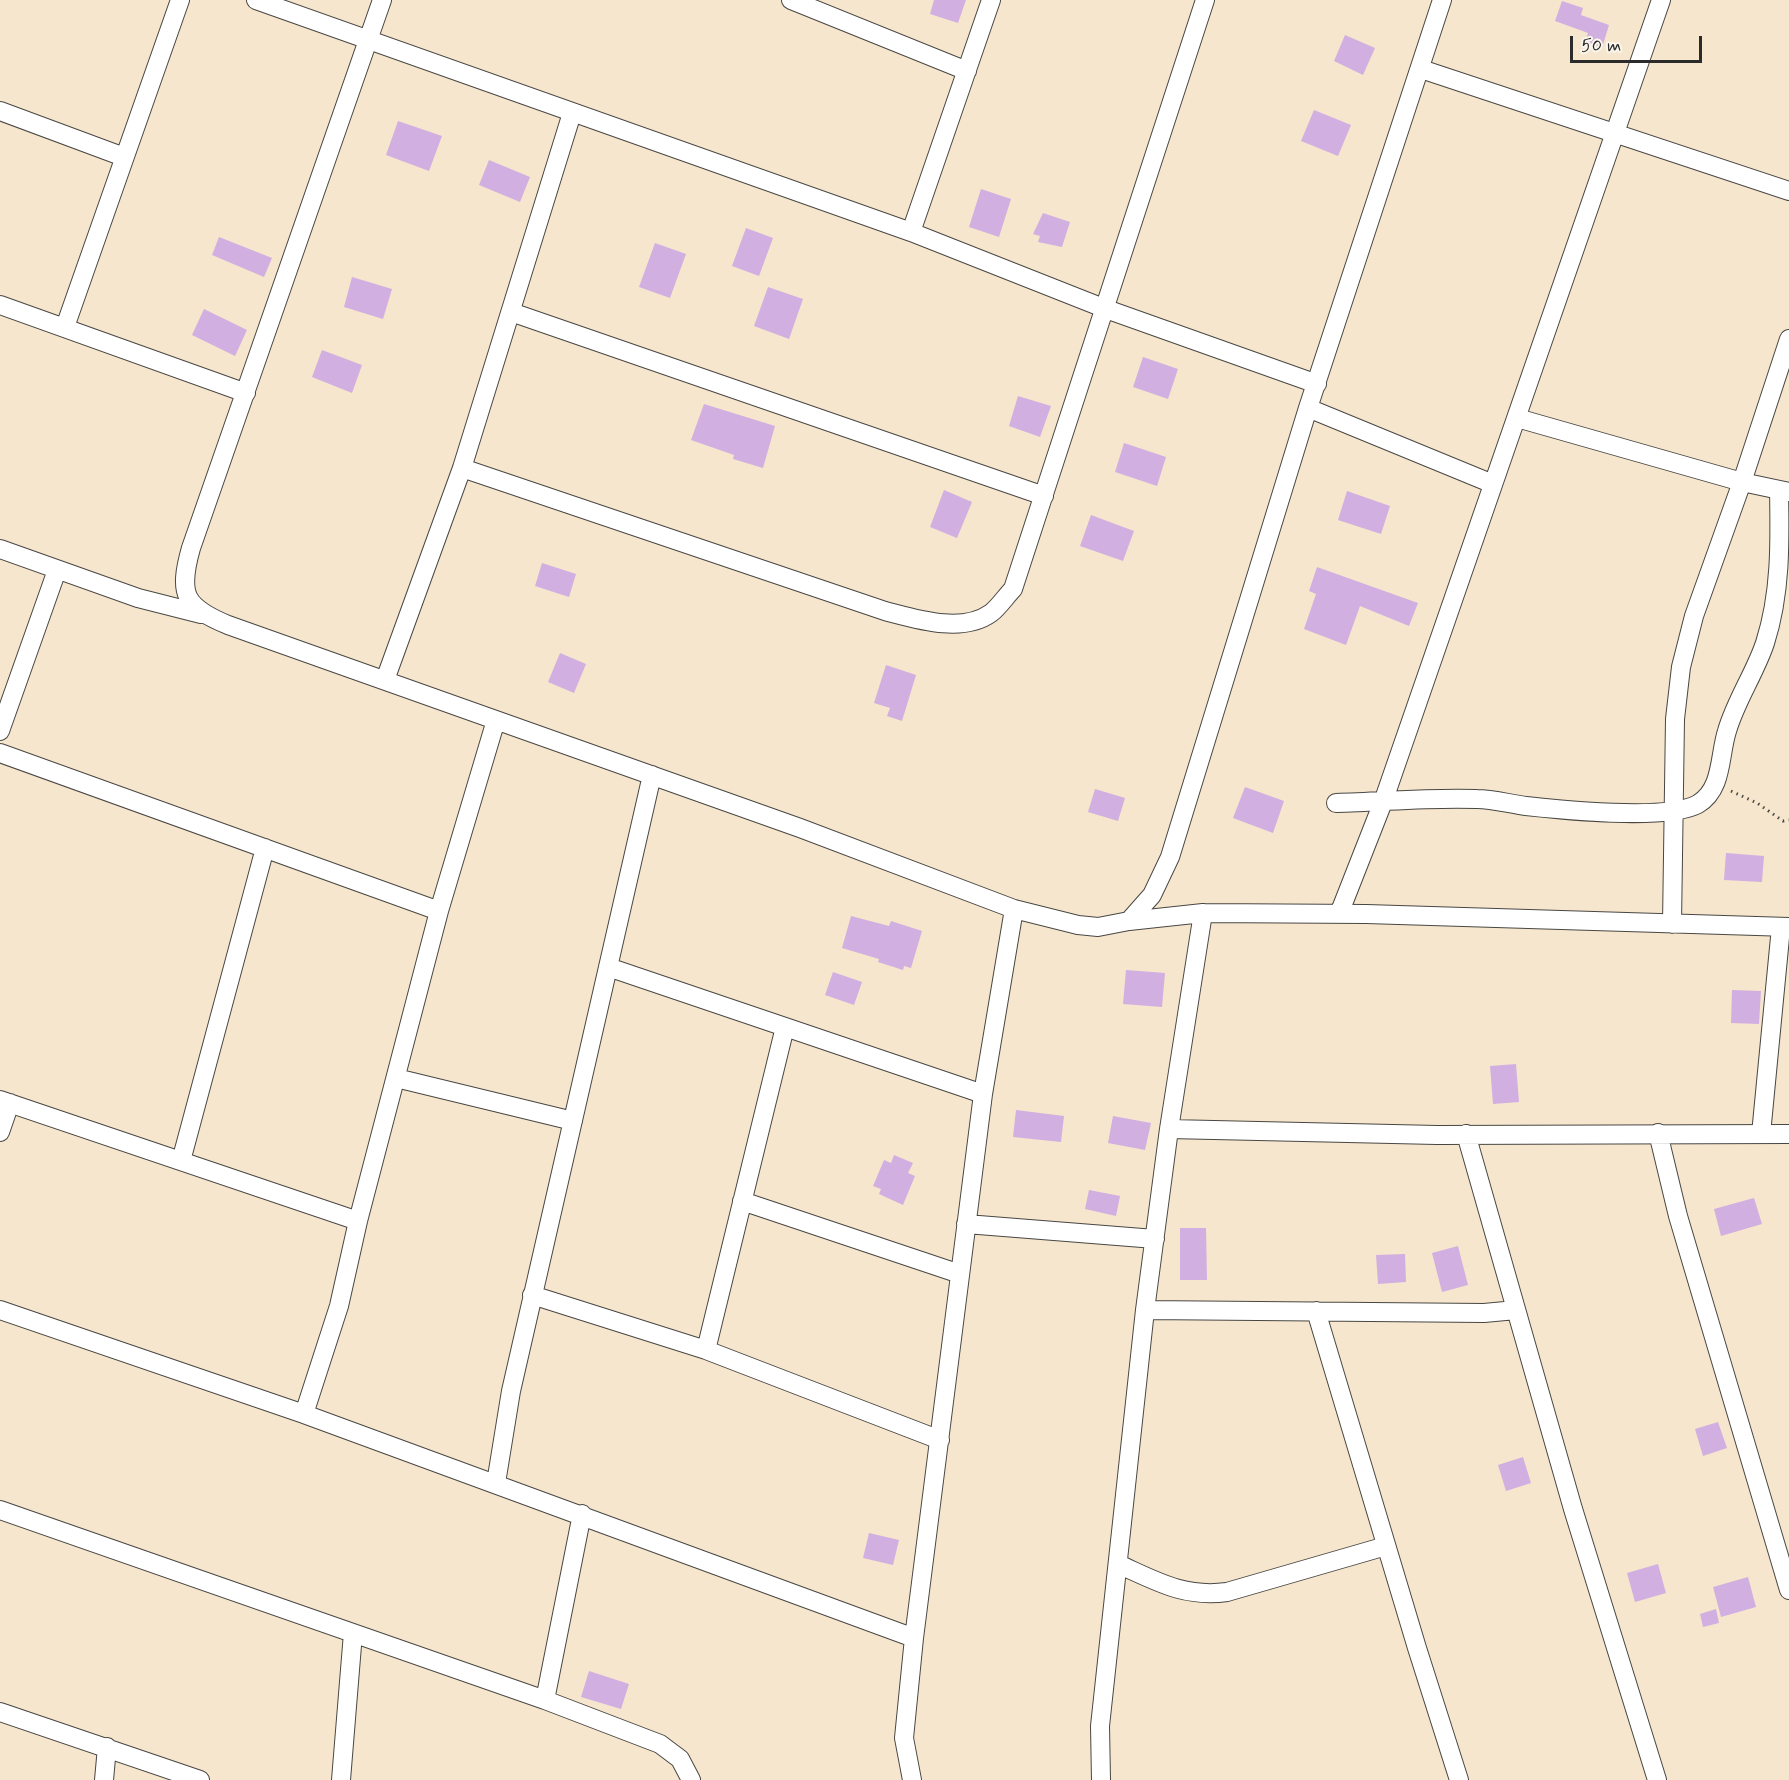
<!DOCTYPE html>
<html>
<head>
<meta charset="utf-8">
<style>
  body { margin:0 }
  #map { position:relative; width:1789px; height:1780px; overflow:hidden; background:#f5e6cd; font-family:Mynerve,sans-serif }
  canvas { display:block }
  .scale { position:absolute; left:1570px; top:36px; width:132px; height:27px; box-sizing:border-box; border:3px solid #2b2b2b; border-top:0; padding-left:8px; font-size:18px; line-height:21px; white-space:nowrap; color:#2b2b2b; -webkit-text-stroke:4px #fbf7ec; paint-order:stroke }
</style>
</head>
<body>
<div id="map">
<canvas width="1789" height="1780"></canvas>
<div class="scale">50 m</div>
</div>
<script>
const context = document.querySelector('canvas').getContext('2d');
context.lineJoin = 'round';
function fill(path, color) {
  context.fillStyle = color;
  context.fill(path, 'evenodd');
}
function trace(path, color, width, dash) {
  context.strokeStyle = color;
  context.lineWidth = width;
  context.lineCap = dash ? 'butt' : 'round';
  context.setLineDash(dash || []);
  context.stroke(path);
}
const building = new Path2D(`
  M934 0H966L958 23 930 14Z
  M1562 1 1583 8 1581 15 1609 25 1602 48 1585 42 1588 33 1555 21Z
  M1345 35 1375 48 1363 75 1334 61Z
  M1314 110 1351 125 1338 156 1301 141Z
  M398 121 442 136 429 171 386 155Z
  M489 160 530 177 520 202 479 185Z
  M981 189 1011 199 999 237 969 227Z
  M1043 213 1070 222 1062 247 1038 242 1040 236 1033 234Z
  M746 228 773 238 759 276 732 266Z
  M219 237 272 258 264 277 212 255Z
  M655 243 686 254 670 298 639 287Z
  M352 277 392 289 383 319 344 307Z
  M768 287 803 299 789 339 754 326Z
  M204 309 247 330 235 356 192 335Z
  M322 350 362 365 352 393 312 377Z
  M1143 357 1178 369 1168 399 1133 387Z
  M1018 396 1051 406 1040 437 1009 426Z
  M704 404 775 426 763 468 733 459 734 455 691 440Z
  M1124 443 1166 457 1157 486 1115 472Z
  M944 490 972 502 957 538 930 527Z
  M1347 491 1390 506 1381 534 1338 520Z
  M1091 515 1134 531 1123 561 1080 546Z
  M542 563 576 574 569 597 535 586Z
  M1317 567 1418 603 1409 626 1360 606 1346 645 1304 629 1316 594 1309 591Z
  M560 653 586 664 574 693 548 682Z
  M886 665 916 675 902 721 887 716 890 708 874 703Z
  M1245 787 1284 801 1273 833 1233 818Z
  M1095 789 1125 798 1118 821 1088 812Z
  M1726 853 1764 856 1762 882 1724 880Z
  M851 916 889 926 891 921 922 931 911 968 904 966 903 970 878 962 879 959 842 948Z
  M1126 970 1165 973 1162 1007 1123 1004Z
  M833 972 862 982 854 1005 825 995Z
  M1732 990 1761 991 1759 1024 1731 1023Z
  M1516 1064 1519 1102 1493 1104 1490 1066Z
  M1016 1110 1064 1116 1061 1142 1013 1137Z
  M1113 1116 1151 1123 1145 1150 1108 1143Z
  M894 1155 913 1163 908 1173 915 1176 903 1205 879 1194 881 1189 873 1186 884 1160 891 1163Z
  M1089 1190 1120 1196 1116 1216 1085 1209Z
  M1754 1198 1762 1224 1721 1236 1714 1209Z
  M1180 1228H1206L1207 1280H1180Z
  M1458 1246 1468 1285 1442 1292 1432 1253Z
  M1405 1254 1406 1282 1378 1284 1376 1255Z
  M1718 1422 1727 1448 1703 1456 1695 1429Z
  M1523 1457 1531 1483 1506 1491 1498 1465Z
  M869 1533 899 1540 893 1565 863 1558Z
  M1658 1564 1666 1593 1635 1602 1627 1573Z
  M1748 1577 1756 1607 1721 1617 1713 1587Z
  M1716 1609 1719 1623 1703 1627 1700 1614Z
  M589 1671 629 1684 621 1709 581 1697Z`);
const path = new Path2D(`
  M1731 791 1757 803 1783 821 1789 820`);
const minor = new Path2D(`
  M256 0 911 232 1106 309 1317 384
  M382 0 191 548C178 594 184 607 228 625L800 828 1014 909 1078 925 1098 927 1129 921 1152 895 1170 857 1308 408 1442 0
  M791 0 967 71
  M1421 69 1789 191
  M0 111 124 157
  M911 232 991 0
  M0 305 246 393
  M511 312 1044 496
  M65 327 180 0
  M1308 408 1493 484
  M1517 418 1742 482 1789 492
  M462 468 885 611C916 619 962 634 991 613 999 607 1006 596 1013 589L1205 0
  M0 549 138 598 201 614
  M385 680 462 468 572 113
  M0 731 57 570
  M0 753 439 911
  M1336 803C1383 802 1429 797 1477 799 1493 799 1510 804 1526 806 1563 810 1667 821 1698 804 1723 789 1719 756 1727 731 1736 700 1755 673 1765 643 1781 593 1780 542 1779 490
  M1339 914 1383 802 1661 0
  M1129 921 1203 913 1366 914 1789 927
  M1672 924 1675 719 1681 667 1694 616 1742 482 1789 339
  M608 967 983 1094
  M396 1078 573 1121
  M0 1100 358 1221
  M1169 1129 1437 1135 1789 1134
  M0 1132 10 1103
  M1658 1133 1678 1216 1789 1590
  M1466 1134 1573 1509 1657 1780
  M1761 1134 1781 927
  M181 1161 265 848
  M742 1201 960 1274
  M966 1224 1155 1239
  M532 1295 706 1350 940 1440
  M0 1310 304 1414 914 1638
  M1145 1310 1484 1313 1516 1310
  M1316 1311 1417 1648 1459 1780
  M706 1350 785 1027
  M304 1414 339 1306 358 1221 439 911 496 720
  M496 1483 511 1391 652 775
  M0 1510 545 1700 660 1744 680 1759 691 1780
  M1118 1564C1156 1581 1184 1598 1227 1592L1386 1546
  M545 1700 582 1514
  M0 1712 200 1780
  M104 1780 107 1747
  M341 1780 353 1633
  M912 1780 904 1738 914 1638 983 1094 1014 909
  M1101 1780 1100 1726 1145 1310 1169 1129 1203 913`);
fill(building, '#d2afe1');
trace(minor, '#494743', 20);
trace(path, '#494743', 3, [1.5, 4.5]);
trace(minor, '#fff', 18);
</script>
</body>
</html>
